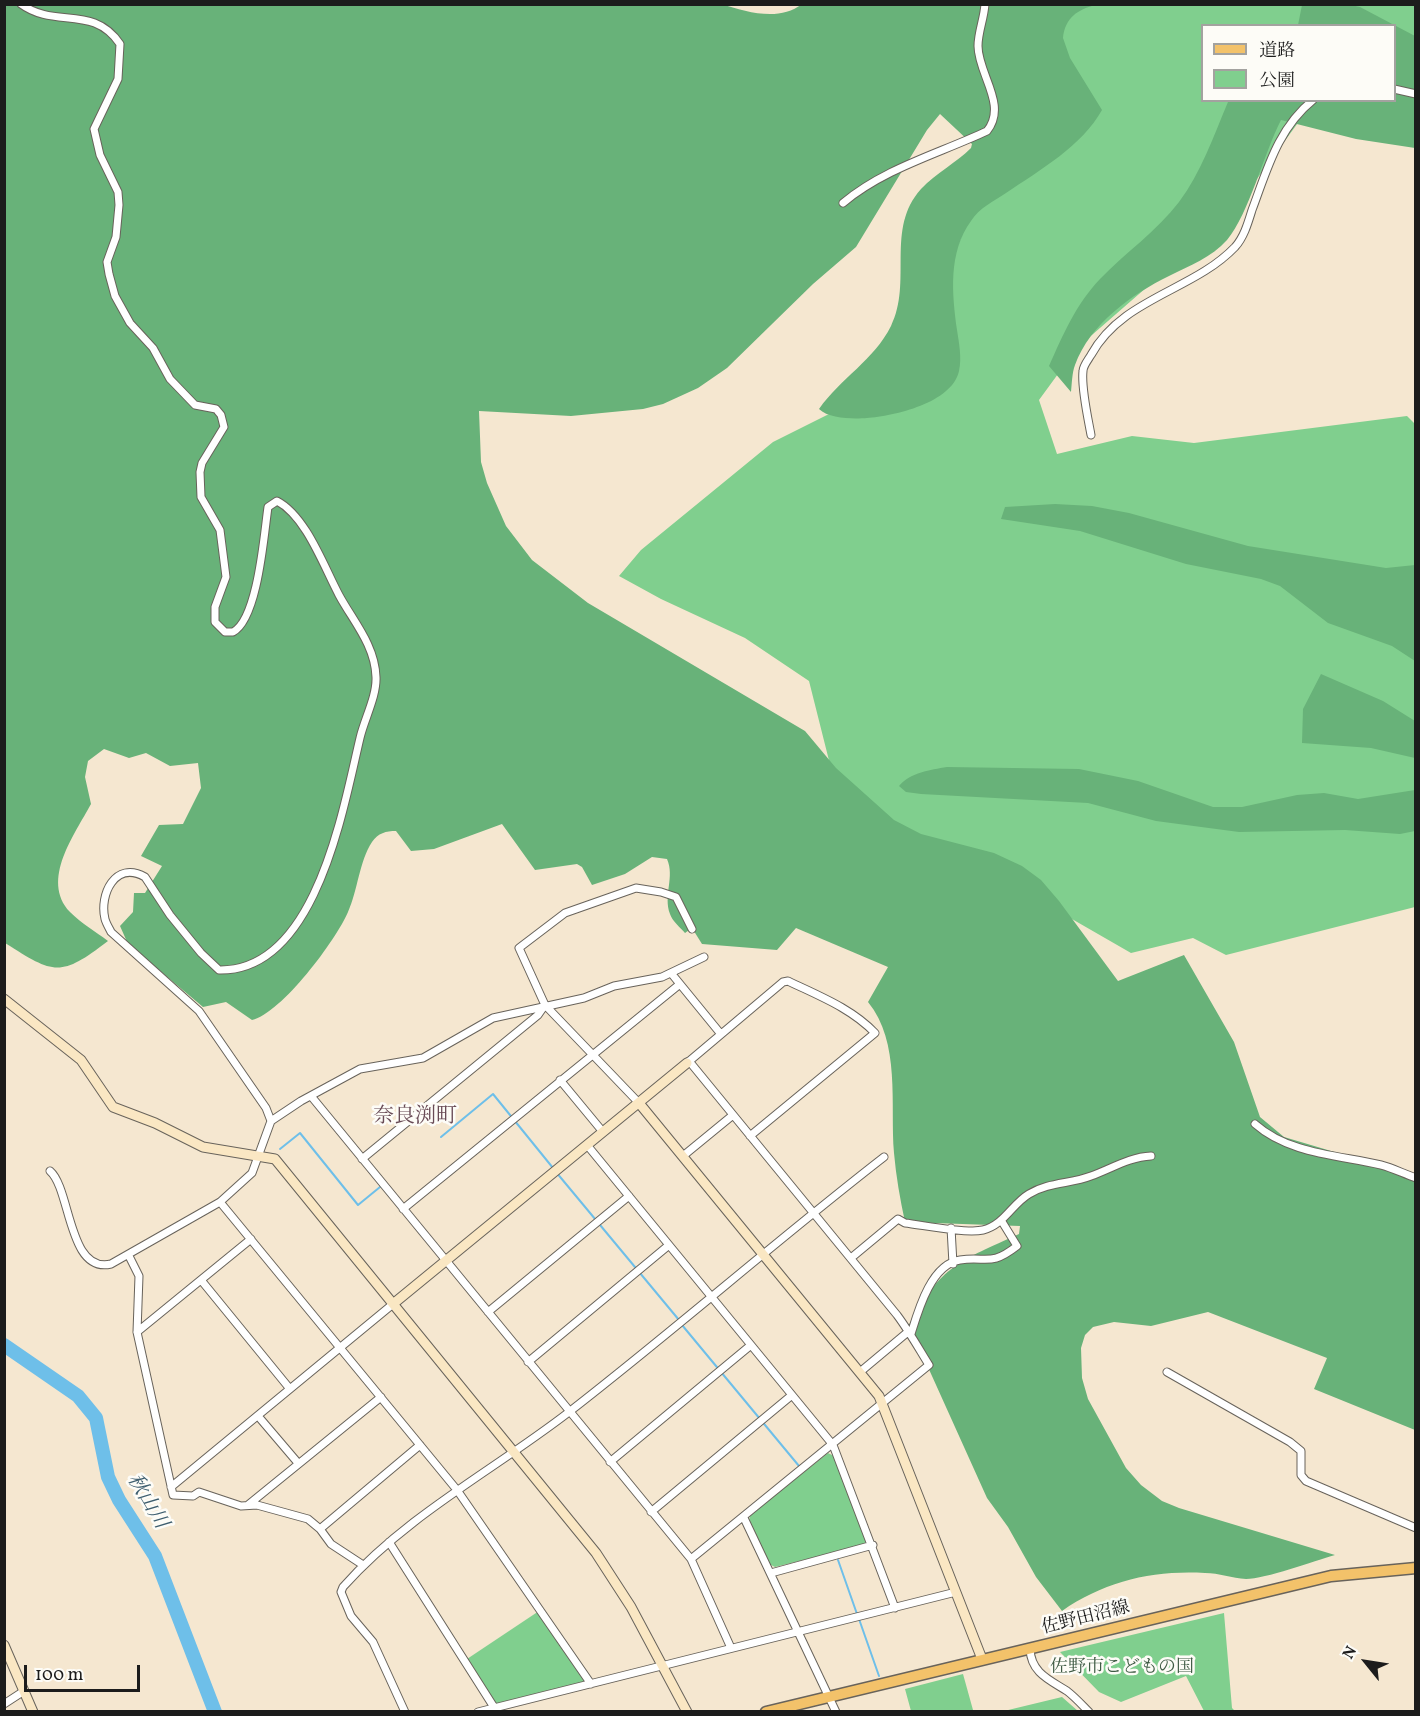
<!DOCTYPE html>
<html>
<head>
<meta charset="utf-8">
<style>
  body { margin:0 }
  #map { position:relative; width:1420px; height:1716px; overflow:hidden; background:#f5e7d0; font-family:Vollkorn,"Noto Serif JP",serif }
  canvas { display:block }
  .frame { position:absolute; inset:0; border:6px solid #1c1c1c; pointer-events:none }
  .legend { position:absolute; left:1201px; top:24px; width:195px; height:78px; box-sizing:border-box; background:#fdfcf7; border:2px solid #a3a29f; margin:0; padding:8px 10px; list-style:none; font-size:18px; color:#1c1c1c }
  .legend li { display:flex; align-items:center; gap:12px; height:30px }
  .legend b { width:30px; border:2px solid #a3a29f }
  .north { position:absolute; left:1336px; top:1632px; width:60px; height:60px; -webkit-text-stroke:4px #fdfcf7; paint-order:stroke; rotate:300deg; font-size:16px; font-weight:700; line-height:24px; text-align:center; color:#1c1c1c }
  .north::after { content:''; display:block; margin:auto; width:21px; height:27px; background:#1c1c1c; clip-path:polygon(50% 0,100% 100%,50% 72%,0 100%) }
  .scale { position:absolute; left:24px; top:1665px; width:116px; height:27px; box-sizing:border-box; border:3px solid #1c1c1c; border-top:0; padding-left:8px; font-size:18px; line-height:21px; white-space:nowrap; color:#1c1c1c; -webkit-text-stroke:4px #fdfcf7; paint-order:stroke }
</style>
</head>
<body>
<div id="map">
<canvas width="1420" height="1716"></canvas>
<div class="frame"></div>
<ul class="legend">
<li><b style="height:8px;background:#f3c26a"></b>道路</li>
<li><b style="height:16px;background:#80cf8e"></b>公園</li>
</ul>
<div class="north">N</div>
<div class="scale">100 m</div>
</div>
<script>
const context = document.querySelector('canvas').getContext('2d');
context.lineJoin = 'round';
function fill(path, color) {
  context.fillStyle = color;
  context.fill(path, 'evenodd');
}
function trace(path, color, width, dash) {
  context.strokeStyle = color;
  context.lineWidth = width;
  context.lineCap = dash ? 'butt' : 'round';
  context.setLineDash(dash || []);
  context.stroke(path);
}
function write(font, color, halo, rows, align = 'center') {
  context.font = font + ' Vollkorn,"Noto Serif JP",serif';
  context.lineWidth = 5;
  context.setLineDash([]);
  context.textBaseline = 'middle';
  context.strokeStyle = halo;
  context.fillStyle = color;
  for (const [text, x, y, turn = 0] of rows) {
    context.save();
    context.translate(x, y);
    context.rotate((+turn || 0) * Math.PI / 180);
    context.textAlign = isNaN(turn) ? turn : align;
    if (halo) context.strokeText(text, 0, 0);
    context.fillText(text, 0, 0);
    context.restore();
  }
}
const green = new Path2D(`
  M948 5H1415V47L1394 26H1202V100L1314 101 1232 213 1077 348 1039 400 1057 454 1132 436 1194 443 1407 416 1415 424V907L1226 955 1193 938 1131 953 992 873 848 836 809 681 745 638 661 599 619 576 641 550 773 442 907 375 988 169Z
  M828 1453 834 1456 867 1540 864 1545 775 1567 769 1564 749 1522 750 1515Z
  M542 1609 591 1684 495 1707 464 1661Z
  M1224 1613 1232 1708 1235 1711H1204L1186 1676 1121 1702 1099 1692 1060 1652Z
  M963 1674 973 1710 911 1711 905 1689Z
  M1062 1697 1078 1711H1004Z`);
const forest = new Path2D(`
  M721 4C747 12 779 22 802 4L1096 5C1078 9 1065 18 1063 38L1070 58 1102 110C1082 146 1040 170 1006 193 994 201 979 208 971 221 948 253 952 293 957 330 959 343 962 358 959 371 952 403 894 416 867 418 854 419 829 419 819 409 841 378 874 360 891 326 913 282 885 229 921 189 936 173 956 163 971 148L972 144 940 114 927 130 856 247 813 284 727 368 698 388 663 404 643 409 571 416 479 411 481 462 487 483 506 526 532 560 588 603 805 731 836 768 894 820 921 834 994 853 1022 866 1041 880 1059 901 1118 981 1184 955 1234 1042 1260 1117 1284 1137 1415 1176V1430L1314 1389 1327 1358 1208 1312 1151 1326 1114 1322 1093 1327 1085 1335 1081 1348 1082 1378 1088 1399 1126 1468 1141 1485 1162 1501 1179 1508 1335 1555C1314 1561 1265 1579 1246 1579 1232 1578 1219 1573 1205 1573 1153 1570 1105 1581 1062 1611L1036 1577 1008 1527 987 1498 909 1325C941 1265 960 1261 1019 1234L1020 1226 905 1222C900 1199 896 1176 894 1153 890 1105 901 1042 868 1002L888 967 796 928 777 950 702 944 692 928 685 933C681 928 672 921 670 914 663 895 675 877 667 859L652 857 625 874 592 885 582 867 577 864 535 870 502 824 434 849 411 851 396 831C386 831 378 833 372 842 359 862 358 890 348 912 336 940 282 1013 252 1020L226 1002 203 1007 128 944 120 926 133 912 134 893H145L162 866 141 856 159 825 183 824 201 788 198 763 170 766 146 753 129 758 104 749 88 761 85 777 91 804C75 834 40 880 70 912 81 923 96 932 108 941 60 978 54 974 5 943V5Z
  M1302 5H1351L1360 7 1415 36V148L1356 139 1281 120C1264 153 1249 214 1227 240 1212 257 1189 266 1169 276 1132 294 1090 324 1075 365 1072 373 1072 383 1071 392L1049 366C1063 335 1076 304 1100 279 1125 253 1157 231 1179 202 1201 173 1214 135 1228 102L1224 101 1394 100V26L1298 25Z
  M1055 504 1092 506 1129 513 1248 546 1386 568 1415 565V661L1392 646 1328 623 1280 586 1261 579 1186 564 1080 531 1001 519 1005 507Z
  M1321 674 1383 701 1415 721V758L1371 748 1302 743 1303 709Z
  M947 767 1079 769 1138 781 1213 807H1242L1297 795 1324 793 1358 799 1415 790V831L1400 834 1345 830 1239 832 1156 821 1088 803 921 794 906 792 899 786C911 772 930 770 947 767Z`);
const stream = new Path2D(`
  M441 1137 493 1094 553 1168
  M280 1149 300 1133 358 1205 380 1187
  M556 1172 679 1320
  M682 1325 799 1466
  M838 1560 857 1614
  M859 1619 879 1676`);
const river = new Path2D(`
  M4 1345 78 1396 96 1418 108 1477 119 1500 155 1556 215 1712`);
const street = new Path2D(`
  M21 4C55 29 93 4 120 44L118 79 94 129 100 155 118 192 119 205 116 237 107 262 109 274 115 296 130 323 153 348 170 379 195 405 216 409 221 415 224 427 202 463 200 472 201 497 220 530 226 577 215 607V622L225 632H233C258 619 264 534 268 507L277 501C306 516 324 567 339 595 353 621 375 645 376 677 377 696 364 720 360 738 343 809 316 972 219 970L201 953 170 915 145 877C115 860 99 895 105 919 106 923 109 928 111 932L199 1011 266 1108 271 1121
  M1394 89 1416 94
  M843 203C885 168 938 154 987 131 1008 105 978 74 978 46 978 32 984 19 985 4
  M1091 435C1088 418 1081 388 1083 371 1083 366 1088 360 1091 355 1122 298 1193 291 1235 247 1244 237 1248 223 1252 210 1267 170 1278 128 1313 100
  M671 973 720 1033
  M689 1061 897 1315C909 1331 919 1349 929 1365L691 1559
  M687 1063 783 982 788 981C819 996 851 1008 875 1033L750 1136
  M560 1080 603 1132
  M311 1096 691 1559 731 1648
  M639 1103 545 1005 519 948 565 913 636 888 661 892 676 897 692 929
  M1255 1124C1289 1154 1338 1155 1381 1165 1393 1168 1404 1174 1416 1178
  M587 1145 833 1445 895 1608
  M683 1156 733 1115
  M362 1159 538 1015 545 1005
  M50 1171C71 1189 68 1274 111 1264L220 1202 252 1173 271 1121 301 1101 360 1069 423 1058 493 1018 584 998 614 986 662 977 704 957
  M220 1202 457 1490 591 1684
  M403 1209 680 984
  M951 1228 953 1264
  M129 1256 139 1276 137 1332 173 1495 193 1496 199 1492 241 1506 257 1505 308 1519 320 1529 331 1544 363 1565
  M851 1258 898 1219 905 1223C923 1225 966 1234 983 1230 1004 1225 1012 1204 1029 1194 1049 1182 1070 1184 1091 1176 1111 1169 1129 1157 1151 1156
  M201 1280 290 1389
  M488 1312 629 1196
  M137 1332 251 1239
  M911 1334C918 1311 931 1264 960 1260 987 1256 990 1267 1017 1246L1001 1220
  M528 1362 669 1245
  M860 1372 909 1331
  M1167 1372 1290 1442 1301 1451V1475L1306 1481 1416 1528
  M258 1416 298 1463
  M610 1462 751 1345
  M171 1487 393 1304
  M248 1505 381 1397
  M651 1512 792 1395
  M744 1518 836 1712
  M320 1529 420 1445
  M389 1542 497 1712
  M771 1573 873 1545
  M1030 1649C1031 1673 1050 1680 1067 1691 1075 1697 1082 1705 1089 1712
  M4 1704 24 1691
  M405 1712 373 1642 351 1616 341 1592 343 1587C407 1515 494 1470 569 1412 676 1329 777 1240 884 1157
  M478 1712 956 1592`);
const secondary = new Path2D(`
  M4 999 81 1060 113 1107 155 1123 203 1147 275 1159 596 1553 631 1607 687 1712
  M639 1103 879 1396 982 1659
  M393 1304 687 1063
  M4 1645 33 1712`);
const primary = new Path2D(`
  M766 1712 1331 1576 1416 1568`);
const streetNames = [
  ["佐野田沼線",1086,1619,-14]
];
const parkNames = [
  ["佐野市こどもの国",1122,1669]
];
const waterNames = [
  ["秋山川",146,1502,59]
];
const quarterNames = [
  ["奈良渕町",415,1118]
];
fill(green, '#80cf8e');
fill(forest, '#68b279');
trace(stream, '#6ebfe9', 2);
trace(river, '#6ebfe9', 14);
trace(street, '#68635b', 9);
trace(secondary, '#68635b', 11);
trace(primary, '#68635b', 13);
trace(street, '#fff', 7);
trace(secondary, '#fae7c3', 9);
trace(primary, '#f3c26a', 10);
write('18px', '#1c1c1c', '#fdfcf7', streetNames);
write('18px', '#3f5b44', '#fdfcf7', parkNames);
write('italic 20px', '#3d5d6e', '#fdfcf7', waterNames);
write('21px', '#684a55', '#fdfcf7', quarterNames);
</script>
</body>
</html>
